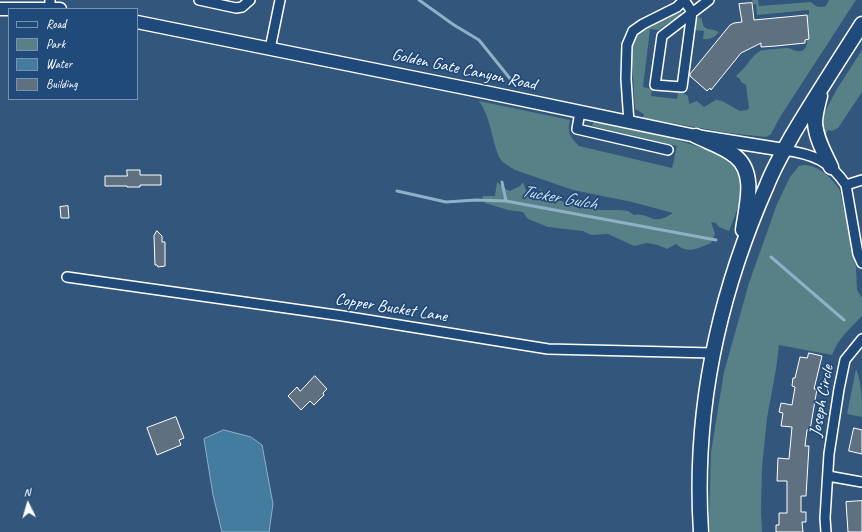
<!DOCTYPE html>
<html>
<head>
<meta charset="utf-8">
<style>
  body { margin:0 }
  #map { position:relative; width:862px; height:532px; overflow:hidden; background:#32567c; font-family:Caveat,sans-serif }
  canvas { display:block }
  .legend { position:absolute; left:8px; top:8px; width:130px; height:92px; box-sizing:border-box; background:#1f4a7a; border:1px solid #7992af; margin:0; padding:5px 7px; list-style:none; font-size:12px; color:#fff }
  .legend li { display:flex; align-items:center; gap:8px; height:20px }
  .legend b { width:20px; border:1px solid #7992af }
  .north { position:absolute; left:8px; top:484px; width:40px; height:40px; -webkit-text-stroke:3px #1f4a7a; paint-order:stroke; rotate:355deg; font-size:11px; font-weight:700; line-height:16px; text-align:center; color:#fff }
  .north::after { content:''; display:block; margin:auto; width:14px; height:18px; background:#fff; clip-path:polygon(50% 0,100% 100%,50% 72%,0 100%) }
</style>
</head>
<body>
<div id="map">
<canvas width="862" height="532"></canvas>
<ul class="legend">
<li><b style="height:5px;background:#1f4a7a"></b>Road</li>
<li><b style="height:11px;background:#578087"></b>Park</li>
<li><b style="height:11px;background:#447ca0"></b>Water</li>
<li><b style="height:11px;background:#5f7180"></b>Building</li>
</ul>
<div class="north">N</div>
</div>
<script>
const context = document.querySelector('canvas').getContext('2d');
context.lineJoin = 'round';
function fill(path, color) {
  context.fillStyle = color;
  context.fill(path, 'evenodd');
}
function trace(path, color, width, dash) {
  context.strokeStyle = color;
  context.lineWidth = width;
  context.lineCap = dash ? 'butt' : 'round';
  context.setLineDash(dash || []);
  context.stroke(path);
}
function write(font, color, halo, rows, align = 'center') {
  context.font = font + ' Caveat,sans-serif';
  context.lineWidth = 3.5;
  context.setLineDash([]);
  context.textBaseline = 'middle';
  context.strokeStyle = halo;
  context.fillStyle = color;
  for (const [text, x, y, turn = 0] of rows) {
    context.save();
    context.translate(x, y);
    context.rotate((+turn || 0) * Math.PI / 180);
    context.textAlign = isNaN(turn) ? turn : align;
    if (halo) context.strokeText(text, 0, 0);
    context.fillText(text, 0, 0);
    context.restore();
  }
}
const green = new Path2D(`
  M752 0H758L759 6 811 2C816 7 819 8 826 6L829 0H856L780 117 771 134 766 137 729 133 643 118 644 114 635 109 631 46 635 37 644 27 681 12V15L658 30 650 29 643 87 652 89 651 96 677 99 678 92H681L688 96 689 104 697 101 704 107 716 100 722 101 740 111 747 110 749 108 746 85 741 82 740 79 736 76C739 73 742 70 745 67 750 61 752 56 760 51 762 50 784 48 788 48 791 48 794 51 797 51 804 53 808 46 807 39H809L807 15H809V10L757 15 756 4H753Z
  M699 17 702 19C703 33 711 27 719 32 715 37 710 40 703 39L704 31 693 30 697 19Z
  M862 50V92L838 128 832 131 828 130 826 134 820 132 822 117 837 89Z
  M479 101 570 120C567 134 570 136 579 146L672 168 677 146 592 126 594 120 655 133 712 151 731 159 740 172 743 194 729 231 719 227 716 223 711 222 715 234 711 243C698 248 688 255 676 244L667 249 658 245 647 243 634 246 608 234 591 235 583 231 548 227 528 219 523 212 508 210 485 203 482 196H495L497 182 507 190 510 191 520 186 523 182 528 196 539 197 540 189 544 192 548 197 584 208 601 210H620L628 211 634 215C645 212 651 221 660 219 665 218 669 215 673 213L632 202 573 190 515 170C509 166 502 163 499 157 491 138 491 118 479 101Z
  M804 165C818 165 834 179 840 191L856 267 857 290 862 298V316C850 328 838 339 832 355L779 345 776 369 767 418 762 467 761 512 762 532H710L709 521 711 452 724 372 749 283 777 204 790 177 799 166Z
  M856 369C862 382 862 402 862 417L847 414Z`);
const water = new Path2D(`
  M224 430 251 437 262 445 273 504 269 532H222L213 495 204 439Z`);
const stream = new Path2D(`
  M419 0 454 25 479 40 516 86
  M502 182 506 201
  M397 191 446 202 476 200 506 201 716 240
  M771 257 844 320`);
const building = new Path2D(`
  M752 3 754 20 807 15 809 39 805 40V43L776 46 761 47V43L741 53 711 90 710 88 707 91 690 76V74L730 25 734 23 742 22 739 4Z
  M127 170H140V175H161V185H140V187H127V186H105V176H127Z
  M68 206 69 218H61L60 207Z
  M157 231 162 236V242H165V266L158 267 157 265H155L154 236Z
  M809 353 822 356 814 389H817L810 430H807L805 446H809L806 496H801V512H806V522H802L803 532H776V525H779V513H787V481H777L778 458 789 459 792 427 781 426 783 413 779 412 781 403 792 405 795 387 792 386 793 378H795L800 357 807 358Z
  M315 376 327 389 323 393 324 395 314 405 310 401 301 410 288 396 297 387 300 391Z
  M176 417 184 438 179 440 181 445 157 455 147 428Z
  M854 428 862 430V454L849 451Z
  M862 501V532H848L846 502Z`);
const minor = new Path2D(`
  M199 0 236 8 242 7 250 0
  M684 0 692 12 682 87 655 85 662 36 709 0
  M50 8V0
  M270 49 280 0
  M580 112 577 129 668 150
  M629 123 626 79 627 45 633 31 643 24 677 7 684 0
  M784 150C813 154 830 161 846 185L858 254 862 263
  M846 185 862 180
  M67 277 343 316 548 349 712 353
  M828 476 862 482
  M826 532 825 518 829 454 839 389 845 360 862 339`);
const major = new Path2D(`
  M0 9H60
  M137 22 485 92 696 136 784 150`);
const highway = new Path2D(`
  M820 96C818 104 815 114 815 123 816 139 825 154 831 167
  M696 136C708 142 724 147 735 156 757 173 746 207 743 230
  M701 532C693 410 718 296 767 185 774 167 784 150 793 134 815 97 839 60 862 24`);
const streetNames = [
  ["Golden Gate Canyon Road",464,70,12],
  ["Copper Bucket Lane",391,308,9],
  ["Joseph Circle",822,401,-80]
];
const waterNames = [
  ["Tucker Gulch",559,198,10]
];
fill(green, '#578087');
fill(water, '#447ca0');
trace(water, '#8fb0c6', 1);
trace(stream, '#8fb0c6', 3);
fill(building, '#5f7180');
trace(building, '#fff', 1);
trace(minor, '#fff', 12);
trace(major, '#fff', 15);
trace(highway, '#fff', 17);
trace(minor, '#1f4a7a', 9);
trace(major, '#1f4a7a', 12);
trace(highway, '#1f4a7a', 14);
write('17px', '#fff', '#1f4a7a', streetNames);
write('italic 18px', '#d0dee7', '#1f4a7a', waterNames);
</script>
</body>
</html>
